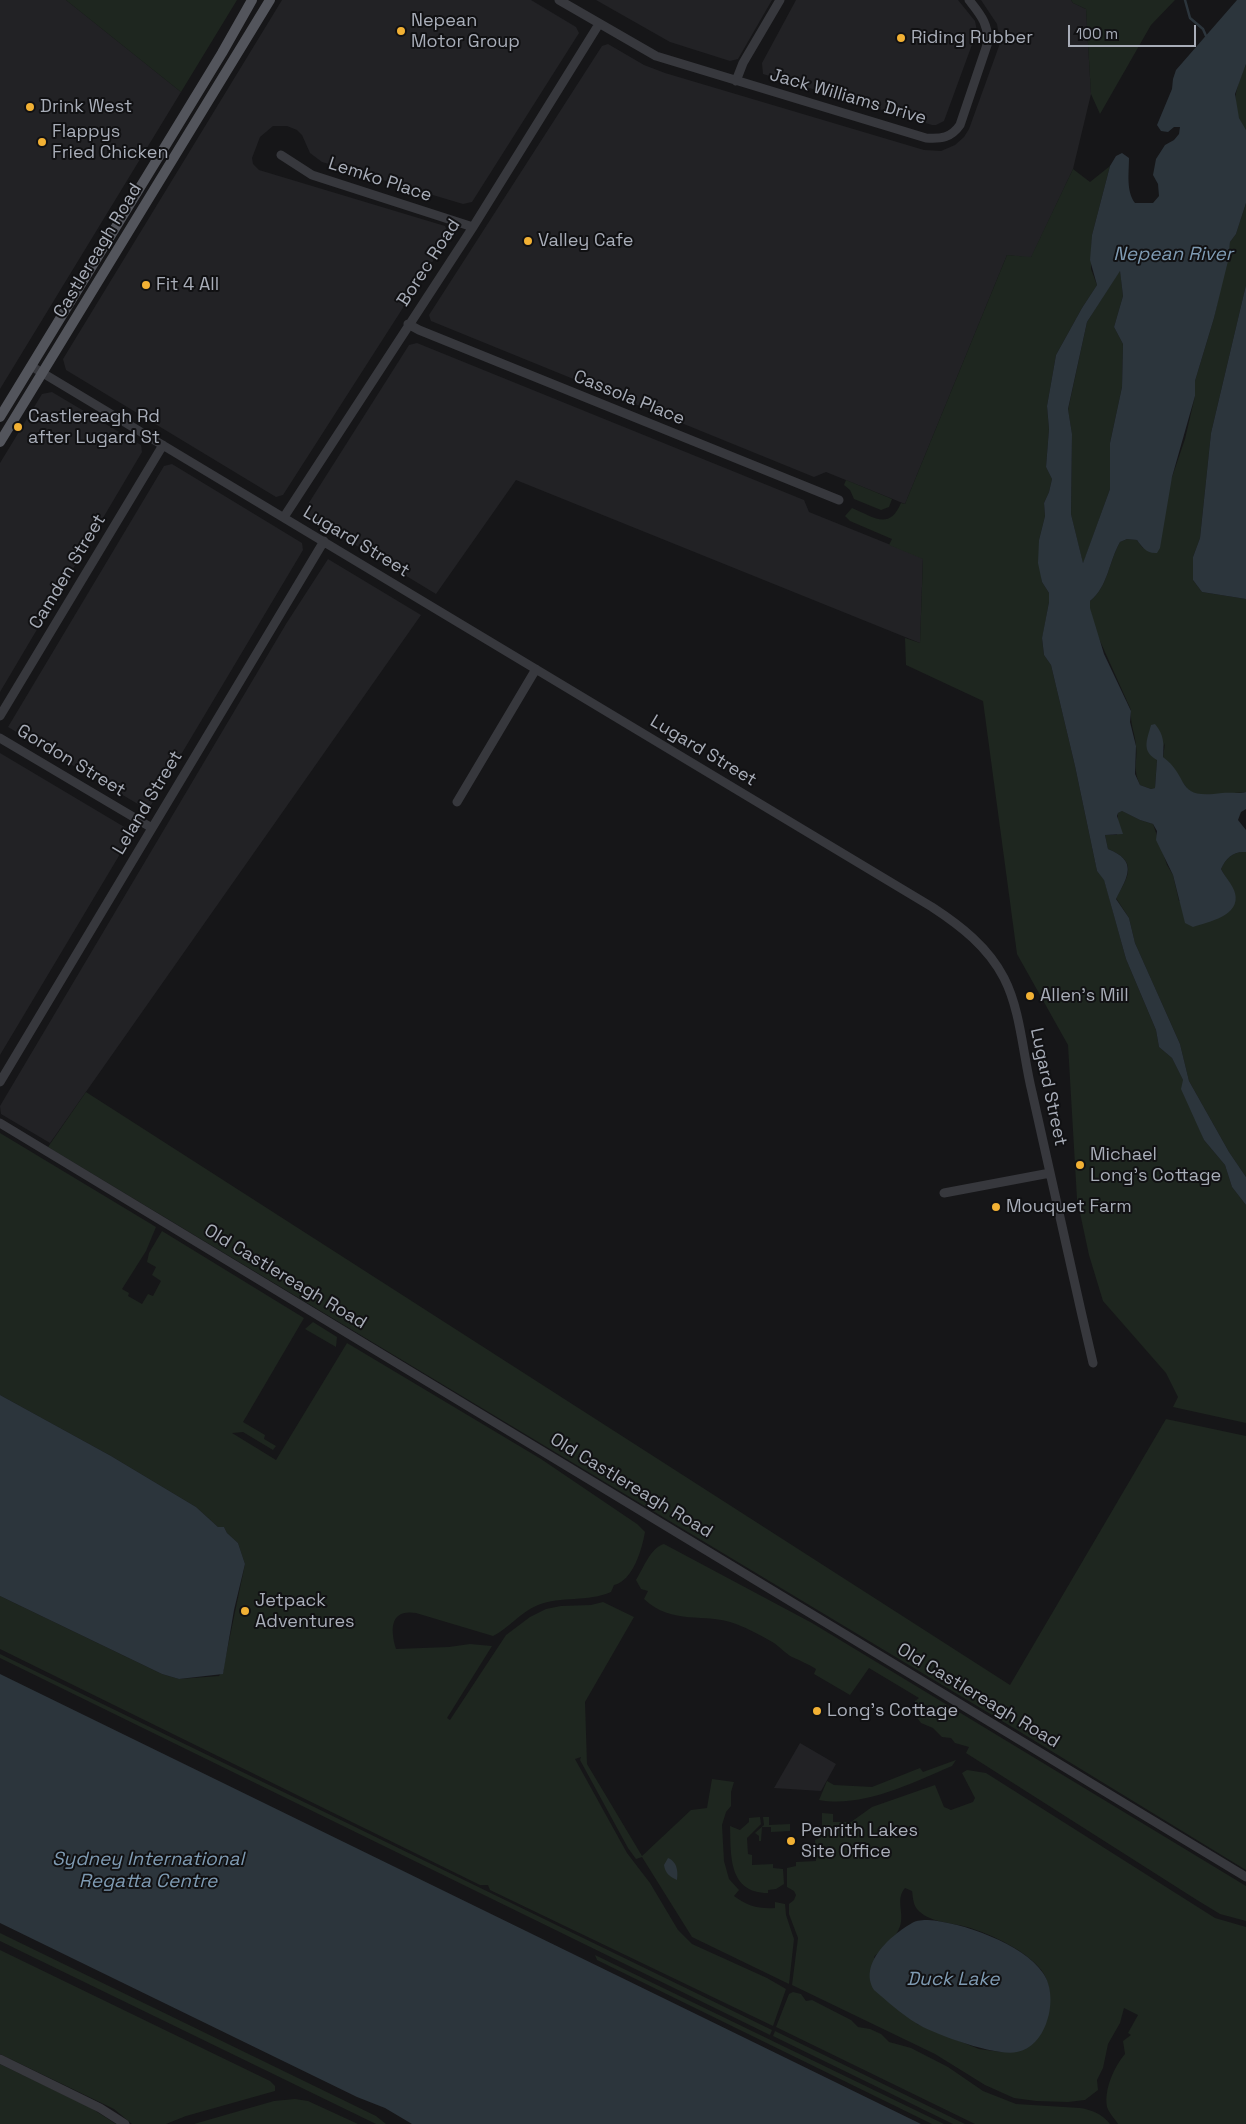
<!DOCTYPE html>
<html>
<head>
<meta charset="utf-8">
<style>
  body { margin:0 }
  #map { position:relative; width:1246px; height:2124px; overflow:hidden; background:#161618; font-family:"Space Grotesk",sans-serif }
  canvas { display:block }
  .scale { position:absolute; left:1068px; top:25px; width:128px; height:22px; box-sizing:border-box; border:2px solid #a8adb8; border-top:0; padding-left:6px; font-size:15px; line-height:18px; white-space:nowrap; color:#a8adb8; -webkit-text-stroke:4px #111113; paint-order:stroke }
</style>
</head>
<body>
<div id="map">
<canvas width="1246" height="2124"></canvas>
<div class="scale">100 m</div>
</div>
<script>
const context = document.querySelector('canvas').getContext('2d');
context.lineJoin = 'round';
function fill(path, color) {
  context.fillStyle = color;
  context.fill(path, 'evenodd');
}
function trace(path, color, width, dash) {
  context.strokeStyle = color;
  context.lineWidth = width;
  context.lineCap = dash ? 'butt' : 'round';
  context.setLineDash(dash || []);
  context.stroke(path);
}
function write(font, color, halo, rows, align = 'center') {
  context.font = font + ' "Space Grotesk",sans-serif';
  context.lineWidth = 4;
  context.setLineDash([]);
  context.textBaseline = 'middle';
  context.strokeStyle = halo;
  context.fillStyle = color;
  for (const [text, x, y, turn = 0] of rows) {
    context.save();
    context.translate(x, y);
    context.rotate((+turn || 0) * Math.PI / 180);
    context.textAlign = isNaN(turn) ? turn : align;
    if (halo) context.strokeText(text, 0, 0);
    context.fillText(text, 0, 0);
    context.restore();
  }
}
const built = new Path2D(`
  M0 0H66L181 92 0 389Z
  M282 0H531L576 27 579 33 472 202 463 204 322 162 310 153 302 135 297 130 287 126H273L260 137 252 158 253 164 259 170 445 226 449 236 283 495 276 497 66 370 63 359Z
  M596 0H772L738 59 730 61 670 42Z
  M796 0H958L975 21 977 31 944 121 936 125H932L763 74 762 63Z
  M981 0H1071L1073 3 1086 9 1091 94 1073 169 1031 258 1007 255 905 504 826 472 814 477 431 321 429 315 602 46 608 44 644 65 665 73 924 150 941 151 955 145 964 137 969 129 999 46V35L997 24Z
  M417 343 804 500 809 512 923 558 920 643 516 480 436 594 306 515 305 509 409 345Z
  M52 392 141 445 142 452 0 692V463L42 394Z
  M172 464 302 543 303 550 148 810 8 727 164 466Z
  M328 559 421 615 50 1143 1 1114 0 1106 286 624Z
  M0 753 126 828 129 839 0 1055Z
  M800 1743 836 1764 821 1791 774 1788Z`);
const green = new Path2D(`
  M66 0H237L181 92Z
  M1071 0H1175L1151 25 1100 114 1091 94 1086 9 1073 3Z
  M1246 64V130C1228 106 1236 89 1246 64Z
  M1110 166 1092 235 1091 269 1097 285 1082 308 1056 355 1047 406 1049 429 1046 467 1052 479 1049 492 1044 503 1045 516 1039 540 1042 582 1049 593V602L1042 639 1044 655 1051 665 1075 766 1097 871 1104 879 1126 959 1156 1030 1159 1047 1172 1058 1183 1080 1204 1140 1225 1165 1232 1187 1246 1205V1423L1173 1407 1178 1397 1166 1373 1103 1301 1089 1255 1077 1199 1068 1045 1017 954 983 701 906 665 905 638 920 643 923 559 889 545 892 539 850 521 845 516 852 508C874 517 889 531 901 503L905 504 1007 255 1031 257 1073 169 1090 182Z
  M1246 203V285L1211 433 1200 538 1193 557V580L1202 592 1246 599V792L1202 796 1190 792 1163 757 1165 743 1157 760 1155 788 1151 789 1140 785C1132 766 1138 762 1136 746 1135 732 1130 726 1131 710L1096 632 1090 609V601C1108 587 1109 561 1120 542L1127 539 1137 540 1143 548 1172 477 1185 439 1195 396V381L1214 318 1230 242 1236 234Z
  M1120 270 1123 296 1114 327 1123 344 1122 387 1110 443V489L1083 564 1071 514 1072 434 1068 410 1087 322Z
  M846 480 892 499 889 507 881 510 854 499 850 490 844 485Z
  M1122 811 1140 820 1153 824 1167 865 1173 875 1179 901 1235 894 1221 869C1226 858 1233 851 1246 852V1177L1229 1152 1189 1081 1180 1044 1135 943 1129 918 1116 898C1129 876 1138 861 1108 849L1105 835H1117L1118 813Z
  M86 1092 1010 1685 1166 1419 1246 1436V1870L1012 1727 48 1147Z
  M0 1133 156 1227 146 1251 122 1289 129 1293 128 1296 142 1304 148 1294 153 1296 161 1281 152 1275 156 1267 147 1262 149 1253 162 1231 304 1318 243 1422 265 1435 264 1439 276 1446 273 1450 243 1432 232 1433 276 1460 347 1343 541 1459 637 1524 645 1532C642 1549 633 1581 614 1585L611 1592C588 1602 561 1596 538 1605 519 1613 508 1629 493 1636L416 1613C390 1609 390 1629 396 1649L449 1647 470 1644 492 1646 447 1718 450 1720 506 1635 530 1617 546 1609 561 1606 591 1605 603 1602 634 1617 585 1702 587 1764 642 1856 691 1810 707 1808 712 1779 734 1782 731 1792V1806L726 1812 722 1825 724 1861 729 1879 739 1890 734 1896C747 1906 759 1909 775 1908V1902L785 1904 786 1915 794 1939 789 1984 692 1937 642 1857 636 1859 628 1848 580 1760 581 1757 575 1759 627 1853 650 1883 678 1930 692 1944 767 1978 786 1989 773 2026 490 1890 488 1885H480L0 1649V1596L162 1674 179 1679 219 1676 224 1670V1665L245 1564 238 1543 227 1533 224 1527H218L196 1507 111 1456 0 1395Z
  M313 1322 337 1337 336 1347 305 1329Z
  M664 1544 812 1623 1246 1886V1921L1220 1914 1197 1900 966 1753 969 1747 955 1743 951 1738 942 1737 933 1728 921 1723 912 1711 915 1701 919 1698 869 1668 850 1695 814 1674 816 1669C808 1664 801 1661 792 1657 786 1654 780 1647 774 1643 762 1636 749 1629 736 1624 705 1612 672 1626 644 1599L648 1591 641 1589 636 1580C643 1569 651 1547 664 1544Z
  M0 1654 772 2030 770 2035 0 1658Z
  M956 1760 952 1766C912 1783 863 1808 819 1800L827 1781 834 1785 872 1787 920 1768 923 1772Z
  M967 1770 986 1773 1215 1918 1246 1927V2124H1118C1115 2119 1109 2113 1107 2107 1104 2089 1114 2067 1125 2054L1123 2041 1131 2035 1128 2033 1138 2015 1124 2008 1120 2023 1108 2044 1103 2068 1097 2080 1098 2090 1085 2100 1068 2102 1036 2101 1014 2098 985 2085 935 2054 792 1985 798 1938 789 1914V1904L794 1900 796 1895 794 1891 787 1887V1868L796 1866V1862L816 1861 815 1840 824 1836 826 1830 822 1829V1813L833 1814V1822H851L872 1807 935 1785 944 1807 951 1810 973 1802 975 1798 962 1773ZM905 1888 912 1891C913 1897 913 1904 917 1909 929 1923 950 1922 967 1927 989 1933 1032 1953 1044 1974 1049 1983 1050 1993 1050 2004L1001 2052 979 2049 917 2024 874 1957C884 1947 899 1936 901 1922 903 1911 896 1898 905 1888Z
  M760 1817 761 1824 747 1838 748 1854 752 1855V1865L773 1864V1868L783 1869 784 1884 776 1889 768 1890V1893C728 1893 731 1855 730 1826L740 1830 749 1822V1818Z
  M763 1817H769V1825L790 1824V1831L771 1832V1827H762L761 1841H759V1836L755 1833 764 1825Z
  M0 1933 376 2116 386 2124H376L0 1941Z
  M0 1950 270 2081 275 2086V2091L186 2116 166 2124H132L114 2109 0 2054Z
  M595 1955 944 2124H932L597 1960Z
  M793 1992 801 1994 806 2001 812 2000 851 2020 858 2027 870 2029 881 2034 889 2042 911 2048 948 2067 983 2091 1016 2104 1080 2108C1092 2110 1102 2114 1110 2124H975L776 2027 789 1994Z
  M775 2031 965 2124H953L773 2036Z
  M0 2064 91 2108 116 2124H0Z
  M295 2099 308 2101 358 2124H194L274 2101Z`);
const water = new Path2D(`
  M1237 0H1246V64L1235 94 1239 118 1246 130V203L1236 234 1230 242 1228 261 1214 318 1195 381V396L1172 477 1160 548 1157 553C1147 554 1142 547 1137 540L1127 539 1120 542C1109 561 1108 587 1090 601V608L1104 654 1131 711 1130 722 1136 746 1135 774 1140 785 1151 789 1155 788 1157 760C1141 751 1147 740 1151 725L1155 724C1164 735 1164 743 1163 757 1191 778 1174 800 1222 793 1230 792 1239 794 1246 792V809L1241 812 1238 820 1246 830V852C1233 851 1226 858 1221 869 1225 877 1233 885 1235 893 1241 916 1208 922 1193 927L1185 923 1173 875 1156 840 1157 831 1153 824 1140 820 1122 811 1118 813 1117 816 1123 834 1105 835 1108 849C1138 861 1128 876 1116 899L1129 918 1135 943 1180 1044 1189 1081 1229 1152 1246 1177V1205L1232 1187 1225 1165 1204 1140 1181 1089 1183 1080 1172 1058 1159 1047 1156 1030 1126 959 1104 880 1097 871 1075 766 1051 665 1044 655 1042 638 1049 602V593L1042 582 1038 563 1039 540 1045 516 1044 503 1049 492 1052 479 1046 467 1049 429 1047 406 1056 355 1082 308 1097 285 1090 260 1092 235 1110 166 1116 156 1122 153 1129 158C1129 173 1126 191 1135 203H1153L1159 196 1158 184 1153 175 1156 159 1165 145 1174 140 1179 134 1180 127H1174L1168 132 1161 131 1157 125 1172 89 1173 79 1176 70ZM1120 271 1123 296 1114 327 1123 344 1122 387 1110 443V489L1083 563 1071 514 1072 434 1068 409 1087 322Z
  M1246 285V599L1202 592 1193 580V557L1200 538 1211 433Z
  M0 1395 111 1456 196 1507 218 1527H224L227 1533 238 1543 245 1564 234 1610 223 1674 179 1679 162 1674 0 1596Z
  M0 1674 921 2124H412L385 2108 357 2097 0 1923Z
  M668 1858C678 1862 678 1873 677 1880 670 1877 665 1873 664 1865Z
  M928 1920C961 1922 1024 1944 1043 1973 1053 1987 1052 2009 1046 2024 1041 2037 1032 2049 1017 2052 997 2057 933 2034 916 2023 901 2014 887 2001 874 1990 858 1964 891 1935 912 1923 917 1920 923 1920 928 1920Z`);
const stream = new Path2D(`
  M1185 0 1190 18 1203 29 1206 36`);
const minor = new Path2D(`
  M559 0 656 56 926 138C941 139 951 138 960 125L987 45C990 25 980 14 969 0
  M736 81 743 63 780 0
  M281 155 312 175 473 227
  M408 324 419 330 839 500
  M31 366 932 907C961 926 988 947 1004 978 1021 1011 1023 1056 1032 1092 1052 1183 1072 1273 1093 1363
  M284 517 473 227 599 24
  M0 716 163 445
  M0 738 152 828
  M457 802 536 669
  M0 1082 324 541
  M0 1123 1246 1877
  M944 1193 1050 1173
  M0 2059 100 2108 125 2124`);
const major = new Path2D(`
  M0 417 222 53 252 0
  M0 442 270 0`);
const markers = [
  [401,31,5,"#f2b134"],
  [901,38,5,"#f2b134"],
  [30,107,5,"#f2b134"],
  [42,142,5,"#f2b134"],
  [528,241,5,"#f2b134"],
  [146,285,5,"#f2b134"],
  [18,427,5,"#f2b134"],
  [1030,996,5,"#f2b134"],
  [1080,1165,5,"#f2b134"],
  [996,1207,5,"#f2b134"],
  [245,1611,5,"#f2b134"],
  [817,1711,5,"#f2b134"],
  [791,1841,5,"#f2b134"]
];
const poiNames = [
  ["Nepean",411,21],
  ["Motor Group",411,42],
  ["Riding Rubber",911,38],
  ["Drink West",40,107],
  ["Flappys",52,132],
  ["Fried Chicken",52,153],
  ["Valley Cafe",538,241],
  ["Fit 4 All",156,285],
  ["Castlereagh Rd",28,417],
  ["after Lugard St",28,438],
  ["Allen's Mill",1040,996],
  ["Michael",1090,1155],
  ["Long's Cottage",1090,1176],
  ["Mouquet Farm",1006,1207],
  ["Jetpack",255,1601],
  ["Adventures",255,1622],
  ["Long's Cottage",827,1711],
  ["Penrith Lakes",801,1831],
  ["Site Office",801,1852]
];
const streetNames = [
  ["Jack Williams Drive",848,97,16],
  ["Lemko Place",380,180,18],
  ["Castlereagh Road",98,251,-59],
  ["Borec Road",429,263,-57],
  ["Cassola Place",629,398,22],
  ["Lugard Street",356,542,31],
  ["Camden Street",68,572,-59],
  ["Lugard Street",703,751,31],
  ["Gordon Street",71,761,31],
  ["Leland Street",148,803,-59],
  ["Lugard Street",1048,1087,78],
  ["Old Castlereagh Road",285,1277,31],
  ["Old Castlereagh Road",631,1486,31],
  ["Old Castlereagh Road",978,1696,31]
];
const waterNames = [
  ["Nepean River",1173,255],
  ["Sydney International",148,1860],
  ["Regatta Centre",148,1882],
  ["Duck Lake",953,1980]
];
fill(built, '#222225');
fill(green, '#1e261f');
fill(water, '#2c353c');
trace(stream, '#2c353c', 2.5);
trace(minor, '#37383d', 9);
trace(major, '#53555c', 10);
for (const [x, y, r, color] of markers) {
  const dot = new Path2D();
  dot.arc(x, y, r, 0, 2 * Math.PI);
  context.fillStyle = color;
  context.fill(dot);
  trace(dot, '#111113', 2);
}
write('18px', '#a8adb8', '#111113', poiNames, 'left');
write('18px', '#a8adb8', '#111113', streetNames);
write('italic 19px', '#7f9bb3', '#111113', waterNames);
</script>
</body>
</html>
